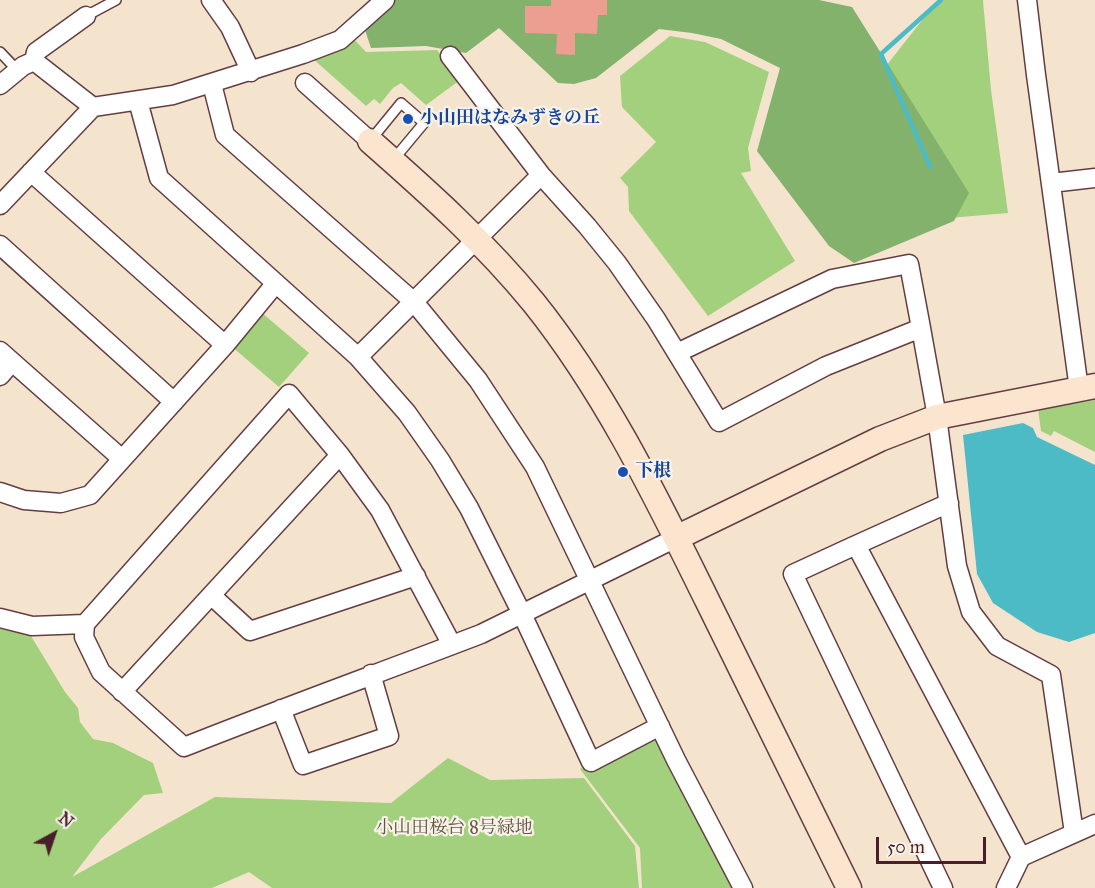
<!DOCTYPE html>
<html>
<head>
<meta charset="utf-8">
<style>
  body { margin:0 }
  #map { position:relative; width:1095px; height:888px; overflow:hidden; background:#f5e4cd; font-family:"IM FELL Great Primer",serif }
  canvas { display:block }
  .north { position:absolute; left:24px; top:804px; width:60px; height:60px; -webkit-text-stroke:4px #f7f3e8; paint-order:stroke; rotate:40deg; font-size:16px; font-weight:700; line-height:24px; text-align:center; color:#4a1f2b }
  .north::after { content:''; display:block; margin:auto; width:21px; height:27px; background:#4a1f2b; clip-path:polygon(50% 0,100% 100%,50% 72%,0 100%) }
  .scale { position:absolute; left:876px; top:837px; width:110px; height:27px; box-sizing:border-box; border:3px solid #4a1f2b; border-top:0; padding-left:8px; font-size:18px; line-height:21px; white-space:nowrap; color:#4a1f2b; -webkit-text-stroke:4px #f7f3e8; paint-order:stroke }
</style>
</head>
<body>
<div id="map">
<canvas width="1095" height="888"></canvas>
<div class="north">N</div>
<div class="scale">50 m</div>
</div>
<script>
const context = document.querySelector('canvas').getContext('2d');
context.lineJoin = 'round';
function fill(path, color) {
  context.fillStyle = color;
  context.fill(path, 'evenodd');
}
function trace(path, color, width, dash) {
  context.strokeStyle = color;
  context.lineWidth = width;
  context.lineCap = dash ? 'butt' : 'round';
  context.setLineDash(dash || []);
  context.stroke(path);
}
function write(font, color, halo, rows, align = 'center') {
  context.font = font + ' "IM FELL Great Primer","Noto Serif JP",serif';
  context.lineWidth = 4.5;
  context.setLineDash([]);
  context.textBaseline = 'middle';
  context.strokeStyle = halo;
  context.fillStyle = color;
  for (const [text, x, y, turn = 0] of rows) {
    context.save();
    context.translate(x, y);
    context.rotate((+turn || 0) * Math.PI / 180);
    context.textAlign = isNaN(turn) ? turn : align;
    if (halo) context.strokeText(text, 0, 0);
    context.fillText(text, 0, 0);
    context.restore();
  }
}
const green = new Path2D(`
  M938 0H983L991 90 1008 213 949 218 886 66Z
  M670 36 705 42 769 72 748 148 751 171 741 173 795 261 708 316 629 211 628 187 620 178 656 142 622 107 620 76Z
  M352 37 366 52 437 50 460 80 426 105 401 83 393 88 380 104 374 99 366 106 311 57Z
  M261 312 309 353 279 387 231 346Z
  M1095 400V452L1054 431 1051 436 1041 431 1038 409Z
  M0 628 31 636 65 692 78 708 80 722 93 739 113 743 153 763 163 793 144 795 101 839 72 877 215 797 391 803 448 758 490 780 584 778 635 846 639 888H272L249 872 212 888H0Z
  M658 730 741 888H642L640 848 580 769Z`);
const forest = new Path2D(`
  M389 0H819L852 7 969 193 954 221 854 263 829 246 757 151 780 68 721 39 692 33 659 29 596 78 574 84 558 83 499 28 466 53 426 46 371 48 363 24Z`);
const water = new Path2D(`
  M1023 423 1033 428 1037 437 1095 465V633L1069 642 1037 632 993 603 977 574 963 435Z`);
const stream = new Path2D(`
  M930 167 881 54 941 0`);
const building = new Path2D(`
  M551 0H607V15H598L597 34 575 33V55L556 54 557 34 525 33V6H551Z`);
const lane = new Path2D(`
  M86 16 116 0
  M0 52 18 71
  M370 141 401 103 424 123 394 159`);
const street = new Path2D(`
  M211 0 230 27 251 72
  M1027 0 1036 75 1079 389
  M450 56 541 175 587 226 617 263 656 319 719 422 826 366 921 328 937 417 957 566 971 612 997 646 1051 675 1074 833
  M34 61 93 107 173 95 303 54 340 40 385 0
  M34 61 36 52 86 16
  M305 83 370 141
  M212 84 225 135 414 302 478 380 535 467 676 760 743 888
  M0 85 23 66 34 61
  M138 101 159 178 358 357 407 413 440 460 469 508 522 614 591 762 660 726
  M31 172 225 345
  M1051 183 1095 178
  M0 205 93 107
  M0 245 174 402
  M0 351 122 459
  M677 353 832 279 909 264 921 328
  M358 357 541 175
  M0 376 12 362
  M0 492 24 500 61 503 90 495 225 345 276 283
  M949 503 856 545 1021 857
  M856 545 793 574 943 888
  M212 596 250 631 416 576
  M0 618 32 626 85 624
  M452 645 380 510 340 455 289 394 85 624 84 637 101 672 184 747C282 708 382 672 481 634L676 538
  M122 692 340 455
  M281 709 303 765 389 736 371 674
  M1006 888 1021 857 1095 824`);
const secondary = new Path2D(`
  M370 141C428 192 485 243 534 303 606 393 656 497 707 600 754 696 801 792 849 888
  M676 538 880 439 937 417 1095 386`);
const markers = [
  [408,119,6,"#1a4fb4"],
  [623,472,6,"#1a4fb4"]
];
const transitNames = [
  ["小山田はなみずきの丘",420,119],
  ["下根",635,472]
];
const parkNames = [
  ["小山田桜台 8号緑地",454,829]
];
fill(green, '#a3d07d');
fill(forest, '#82b26c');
fill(water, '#4dbbc6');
trace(stream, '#4dbbc6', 4.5);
fill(building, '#ec9e90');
trace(lane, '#643d43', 12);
trace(street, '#643d43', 21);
trace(secondary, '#643d43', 27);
trace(lane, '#fff', 9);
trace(street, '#fff', 18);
trace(secondary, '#fbe5cf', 24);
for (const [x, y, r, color] of markers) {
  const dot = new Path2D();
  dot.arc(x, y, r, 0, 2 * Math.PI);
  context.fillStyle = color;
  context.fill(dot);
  trace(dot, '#f7f3e8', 2);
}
write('bold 18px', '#164399', '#f7f3e8', transitNames, 'left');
write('18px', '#655444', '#f7f3e8', parkNames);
</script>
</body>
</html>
